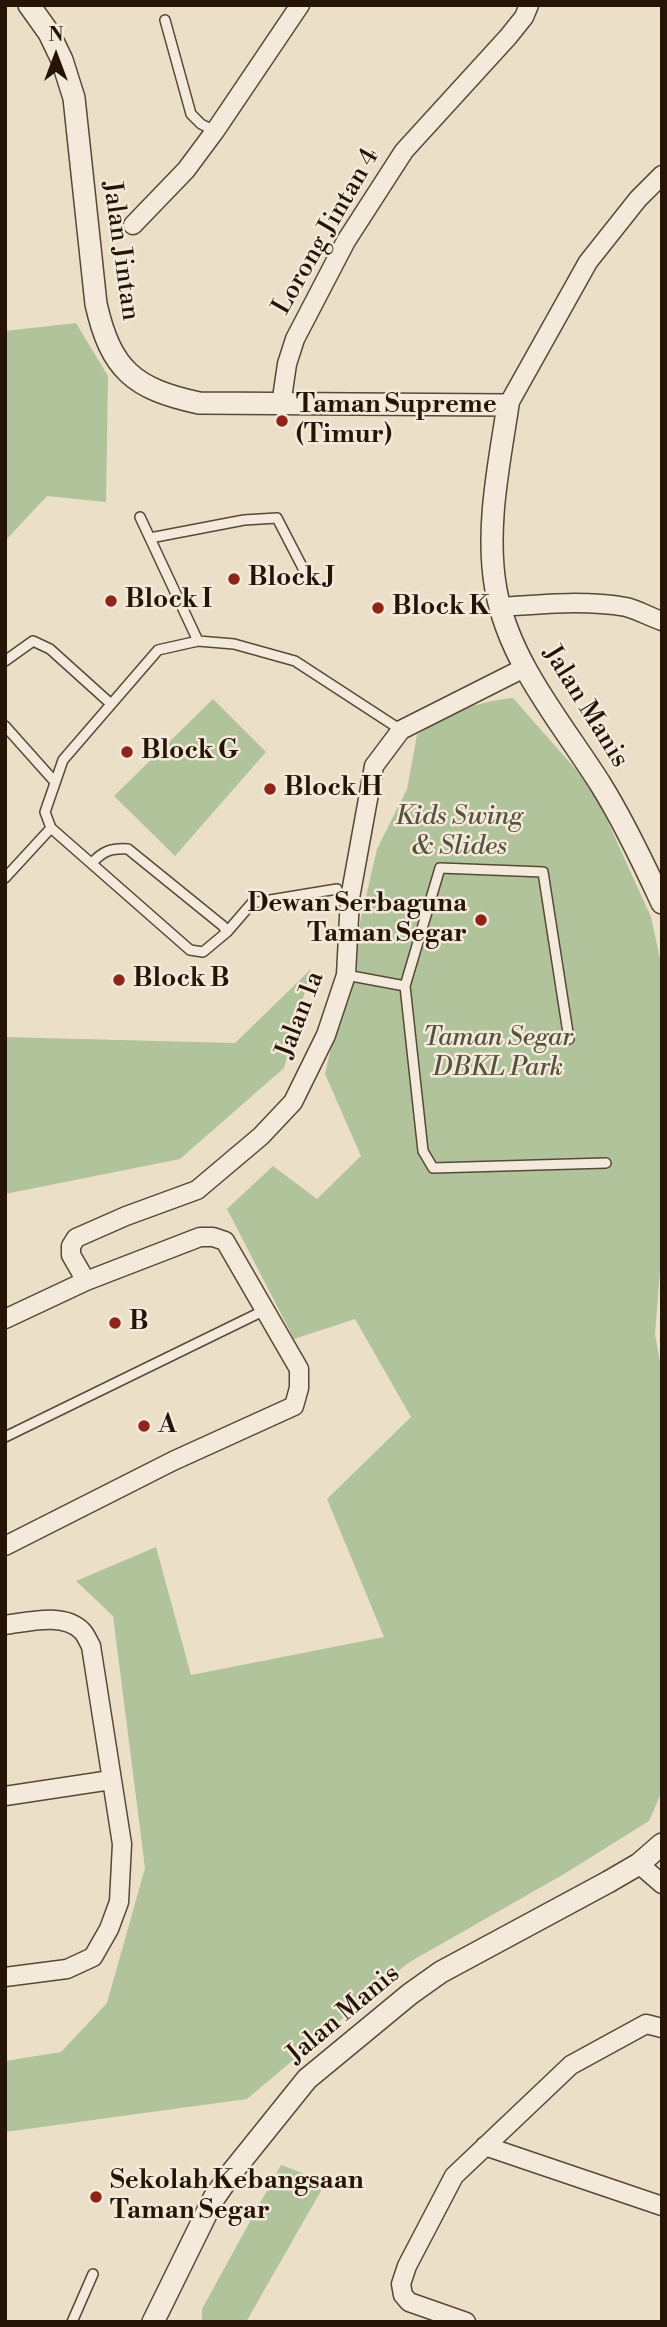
<!DOCTYPE html>
<html>
<head>
<meta charset="utf-8">
<style>
  body { margin:0 }
  #map { position:relative; width:667px; height:2327px; overflow:hidden; background:#ecdfc7; font-family:"Libre Bodoni",serif }
  canvas { display:block }
  .frame { position:absolute; inset:0; border:7px solid #261507; pointer-events:none }
  .north { position:absolute; left:21px; top:21px; width:70px; height:70px; -webkit-text-stroke:5px #f3eadb; paint-order:stroke; rotate:0deg; font-size:19px; font-weight:700; line-height:28px; text-align:center; color:#261507 }
  .north::after { content:''; display:block; margin:auto; width:24px; height:32px; background:#261507; clip-path:polygon(50% 0,100% 100%,50% 72%,0 100%) }
</style>
</head>
<body>
<div id="map">
<canvas width="667" height="2327"></canvas>
<div class="frame"></div>
<div class="north">N</div>
</div>
<script>
const context = document.querySelector('canvas').getContext('2d');
context.lineJoin = 'round';
function fill(path, color) {
  context.fillStyle = color;
  context.fill(path, 'evenodd');
}
function trace(path, color, width, dash) {
  context.strokeStyle = color;
  context.lineWidth = width;
  context.lineCap = dash ? 'butt' : 'round';
  context.setLineDash(dash || []);
  context.stroke(path);
}
function write(font, color, halo, rows, align = 'center') {
  context.font = font + ' "Libre Bodoni",serif';
  context.lineWidth = 5;
  context.setLineDash([]);
  context.textBaseline = 'middle';
  context.strokeStyle = halo;
  context.fillStyle = color;
  for (const [text, x, y, turn = 0] of rows) {
    context.save();
    context.translate(x, y);
    context.rotate((+turn || 0) * Math.PI / 180);
    context.textAlign = isNaN(turn) ? turn : align;
    if (halo) context.strokeText(text, 0, 0);
    context.fillText(text, 0, 0);
    context.restore();
  }
}
const green = new Path2D(`
  M76 323 108 376 106 502 47 496 5 541V331Z
  M513 698 593 789 651 917 662 968V1244L655 1335 662 1371V1791L649 1821 564 1874 408 1963 247 2099 5 2132V2061L61 2052 107 2003 145 1868 113 1616 76 1581 156 1547 191 1675 384 1637 327 1499 411 1417 355 1319 294 1339 227 1209 273 1166 317 1199 361 1156 325 1074 377 849 407 789 417 735C449 713 474 702 513 698Z
  M213 699 266 752 175 856 114 796Z
  M311 969 284 1068 180 1159 5 1194V1037L235 1043Z
  M281 2165 326 2182 246 2322H202V2309Z`);
const service = new Path2D(`
  M165 20 191 114 201 124 215 131
  M140 517 198 641
  M150 538 244 520 277 518 308 578
  M5 661 33 641 50 649 111 704
  M5 726 55 782
  M92 863C103 851 111 848 128 849L223 926 227 932 203 952 190 950 51 828 45 812 63 760 158 650 198 641 234 644 295 661 401 730
  M5 878 51 828
  M227 932 252 903 337 889
  M346 975 405 986 440 868 543 872 569 1039
  M405 986 423 1151 433 1168 606 1163
  M5 1437 263 1311
  M72 2322 93 2274`);
const minor = new Path2D(`
  M133 225 186 170 215 131 300 5
  M281 405 287 364 295 339 346 241 404 151 508 37 524 17 529 5
  M508 405 588 262 638 199 662 175
  M500 607C541 604 585 600 626 607 638 610 650 617 662 621
  M86 1281 71 1255V1246L76 1238 126 1216 197 1190 261 1136 293 1102 326 1035 346 975 350 898 374 766 401 730 524 668
  M5 1319 86 1281 200 1237H213L225 1241 299 1369V1388L294 1406 173 1461 5 1546
  M5 1625C28 1622 64 1612 82 1631 86 1635 88 1641 91 1646L122 1844 119 1902 109 1929 93 1957 67 1969 5 1977
  M5 1796 111 1780
  M639 1864 662 1884
  M485 2146 662 2206
  M466 2322 409 2302 403 2295 401 2284 407 2266 454 2176 571 2065 646 2024 662 2028`);
const tertiary = new Path2D(`
  M29 5 49 33 62 60 74 98 96 304C111 370 134 389 199 403L508 405C499 465 485 529 496 590 510 664 562 723 601 785 624 822 643 862 662 903
  M153 2322 214 2198 233 2171 307 2079 410 1994 441 1972 608 1882 639 1864 662 1844`);
const markers = [
  [282,421,7,"#8f2418"],
  [234,579,7,"#8f2418"],
  [111,601,7,"#8f2418"],
  [378,608,7,"#8f2418"],
  [127,752,7,"#8f2418"],
  [270,789,7,"#8f2418"],
  [481,920,7,"#8f2418"],
  [119,980,7,"#8f2418"],
  [115,1323,7,"#8f2418"],
  [144,1426,7,"#8f2418"],
  [96,2197,7,"#8f2418"]
];
const streetNames = [
  ["Lorong Jintan 4",327,232,-60],
  ["Jalan Jintan",120,251,82],
  ["Jalan Manis",585,707,58],
  ["Jalan 1a",301,1015,-69],
  ["Jalan Manis",344,2015,-40]
];
const poiNames = [
  ["Taman Supreme",296,406],
  ["(Timur)",296,436],
  ["Block J",248,579],
  ["Block I",125,601],
  ["Block K",392,608],
  ["Block G",141,752],
  ["Block H",284,789],
  ["Dewan Serbaguna",467,905,"right"],
  ["Taman Segar",467,935,"right"],
  ["Block B",133,980],
  ["B",129,1323],
  ["A",158,1426],
  ["Sekolah Kebangsaan",110,2182],
  ["Taman Segar",110,2212]
];
const parkNames = [
  ["Kids Swing",459,818],
  ["& Slides",459,848],
  ["Taman Segar",498,1039],
  ["DBKL Park",498,1069]
];
fill(green, '#b1c39b');
trace(service, '#584837', 12);
trace(minor, '#584837', 21);
trace(tertiary, '#584837', 24);
trace(service, '#f3eadb', 9);
trace(minor, '#f3eadb', 18);
trace(tertiary, '#f3eadb', 21);
for (const [x, y, r, color] of markers) {
  const dot = new Path2D();
  dot.arc(x, y, r, 0, 2 * Math.PI);
  context.fillStyle = color;
  context.fill(dot);
  trace(dot, '#f3eadb', 2.5);
}
write('26px', '#261507', '#f3eadb', streetNames);
write('bold 26px', '#261507', '#f3eadb', poiNames, 'left');
write('italic 26px', '#57523b', '#f3eadb', parkNames);
</script>
</body>
</html>
